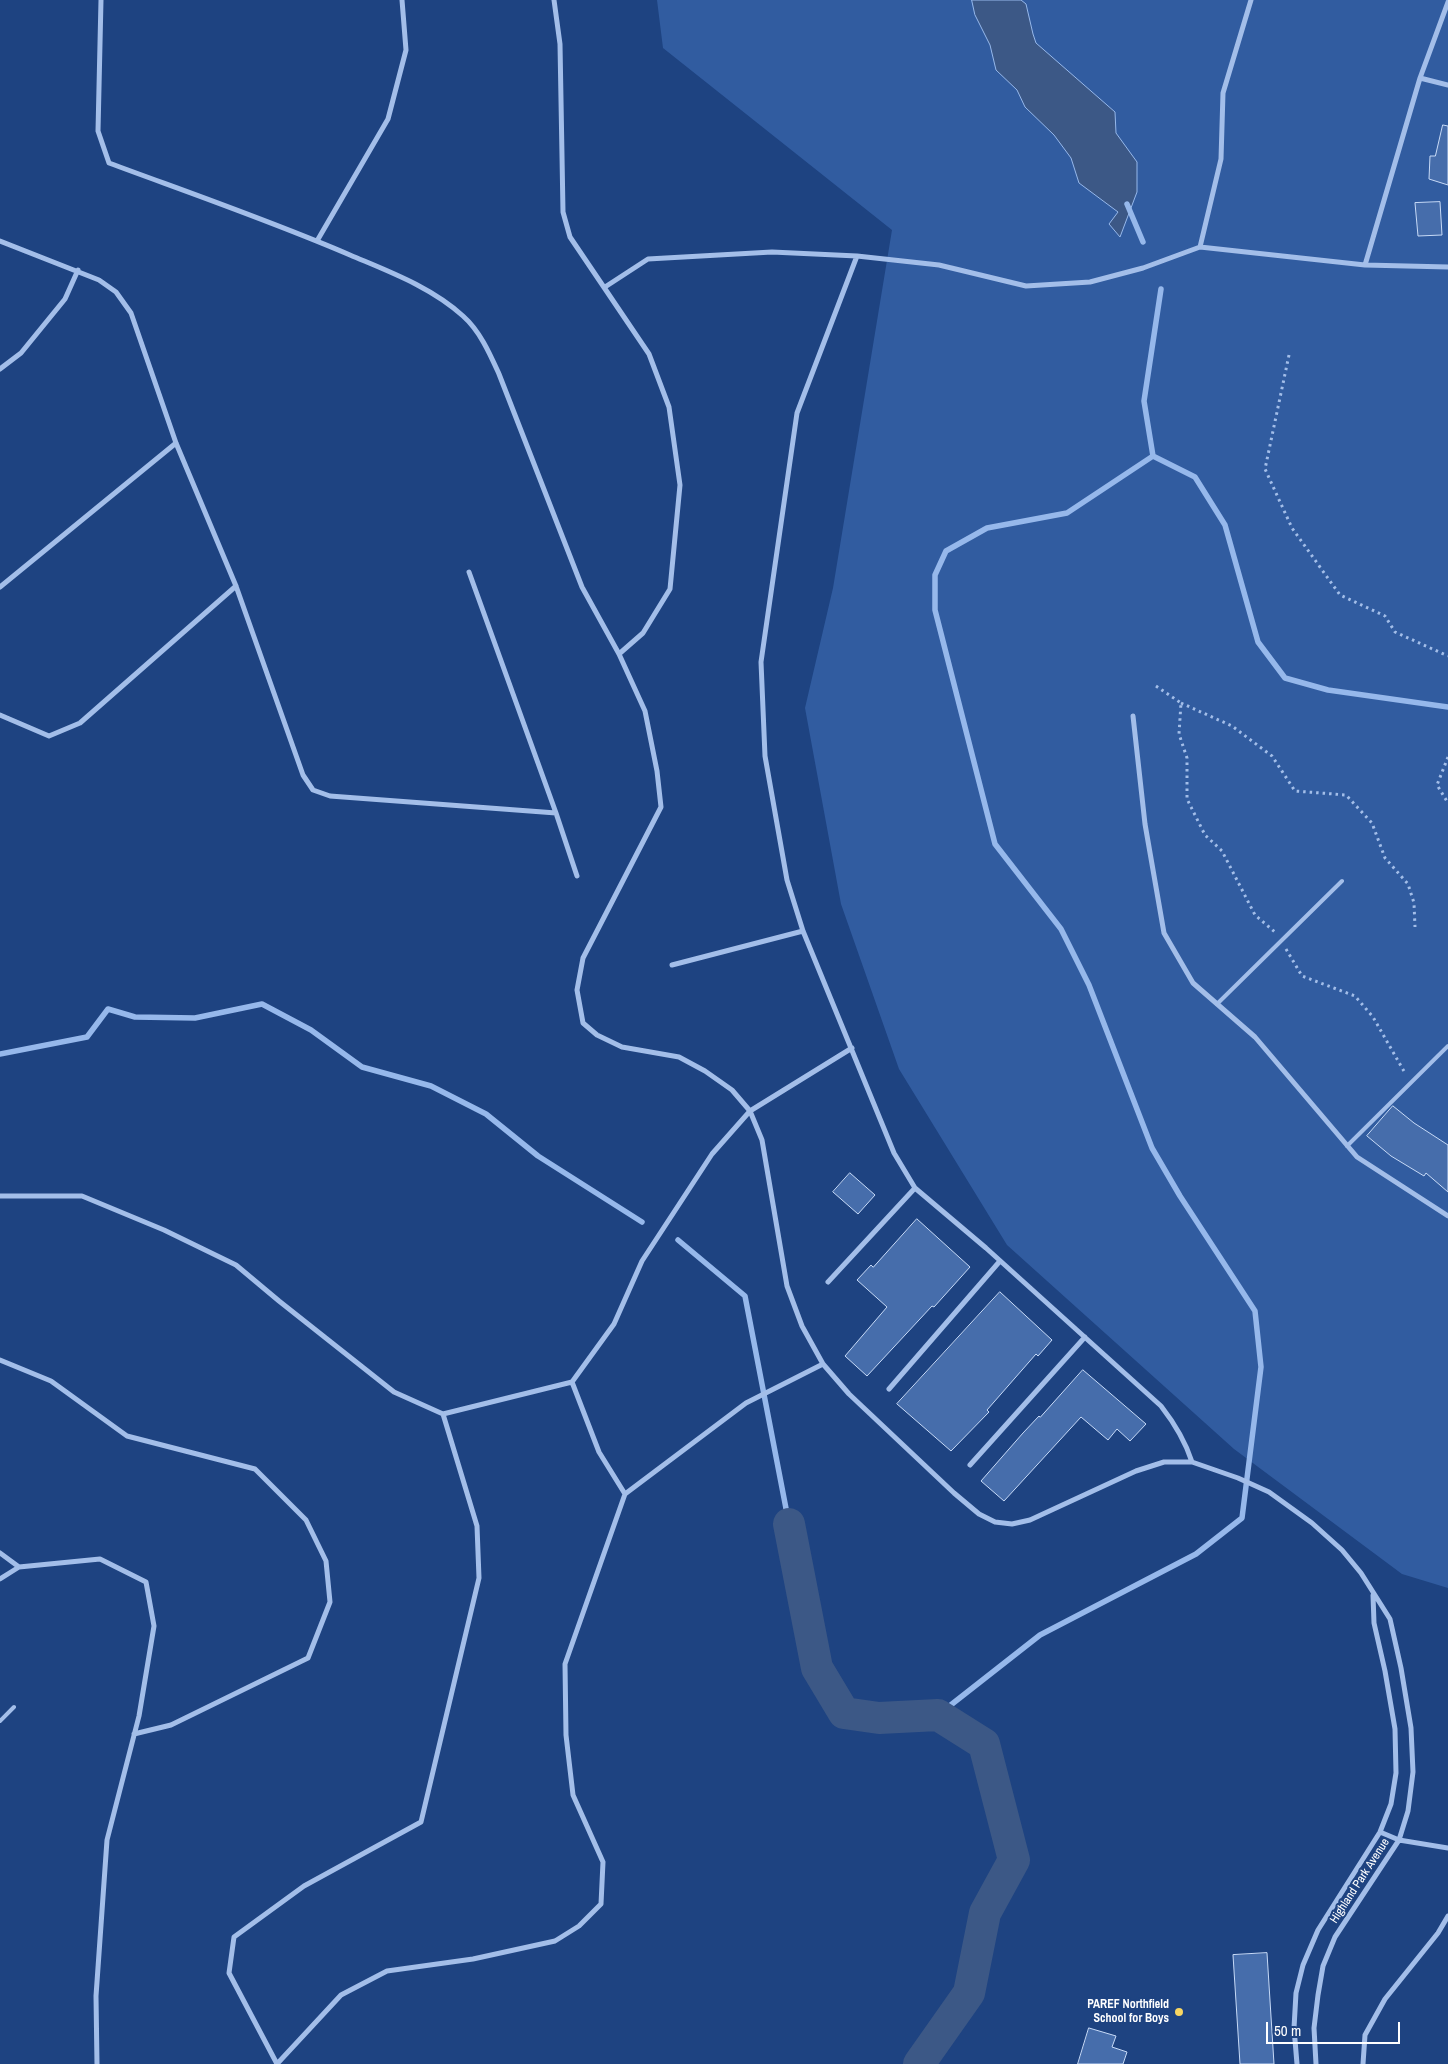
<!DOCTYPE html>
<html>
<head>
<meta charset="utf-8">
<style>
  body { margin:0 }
  #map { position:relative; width:1448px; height:2064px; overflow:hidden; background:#1e4381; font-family:"Archivo Narrow",sans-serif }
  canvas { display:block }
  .scale { position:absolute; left:1266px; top:2022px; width:134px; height:22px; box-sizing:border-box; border:2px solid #fff; border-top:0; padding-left:6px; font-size:15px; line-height:18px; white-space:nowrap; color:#fff; -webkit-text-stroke:4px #1e4381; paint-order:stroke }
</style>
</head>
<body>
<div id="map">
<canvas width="1448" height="2064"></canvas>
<div class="scale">50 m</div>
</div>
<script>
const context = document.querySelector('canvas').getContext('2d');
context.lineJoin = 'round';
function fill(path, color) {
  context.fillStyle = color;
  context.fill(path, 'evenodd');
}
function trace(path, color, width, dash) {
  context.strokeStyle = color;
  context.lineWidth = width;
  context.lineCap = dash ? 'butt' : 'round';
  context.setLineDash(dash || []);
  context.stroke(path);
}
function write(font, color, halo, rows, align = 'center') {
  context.font = font + ' "Archivo Narrow",sans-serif';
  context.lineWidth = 4;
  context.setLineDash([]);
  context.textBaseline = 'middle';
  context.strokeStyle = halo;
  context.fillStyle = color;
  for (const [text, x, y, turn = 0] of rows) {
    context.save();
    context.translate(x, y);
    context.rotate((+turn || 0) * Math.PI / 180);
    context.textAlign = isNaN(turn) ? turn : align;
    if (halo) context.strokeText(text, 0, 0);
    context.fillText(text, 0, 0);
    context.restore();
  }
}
const green = new Path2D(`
  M657 0H1448V1588L1402 1574 1234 1449 1007 1245 899 1069 841 904 805 708 833 588 892 230 663 48Z`);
const water = new Path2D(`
  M972 0H1021L1026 4 1033 34 1036 43 1115 112 1116 133 1137 162V192L1120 237 1109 224 1118 212 1079 183 1071 158 1054 135 1025 107 1017 90 996 70 990 45 975 15Z`);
const stream = new Path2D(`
  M1127 204 1143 242
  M1153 456 1195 477 1225 525 1258 642 1285 678 1328 690 1448 707
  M1153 456 1144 401 1161 289
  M0 1054 87 1037 108 1009 135 1017 195 1018 262 1004 311 1030 362 1067 431 1086 486 1114 538 1156 642 1222
  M678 1240 745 1296 789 1524
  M938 1715 1040 1635 1196 1554 1242 1518 1261 1367 1255 1311 1180 1196 1152 1148 1089 985 1061 929 995 844 935 610V575L946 551 987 528 1067 513 1153 456`);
const river = new Path2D(`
  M789 1524 817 1668 844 1713 879 1718 938 1715 984 1744 1014 1860 985 1913 969 1993 919 2064`);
const building = new Path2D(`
  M1443 125 1448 126V185L1429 179 1430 156H1435Z
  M1440 202 1442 235 1418 236 1415 203Z
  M1393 1106 1414 1123 1448 1145V1192L1426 1173 1424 1176 1391 1156 1367 1136Z
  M850 1173 875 1195 858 1214 833 1192Z
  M917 1219 970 1267 934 1307 932 1306 867 1376 845 1356 887 1307 857 1280 871 1265 873 1267Z
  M1000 1292 1052 1340 1038 1356 1036 1354 987 1410 989 1412 951 1451 897 1404Z
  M1083 1370 1146 1424 1130 1441 1117 1429 1108 1440 1081 1417 1004 1501 981 1481 1023 1433 1039 1416 1040 1417Z
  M1267 1953 1274 2064H1240L1233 1955Z
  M1089 2028 1116 2036 1112 2047 1127 2052 1123 2064H1078Z`);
const path = new Path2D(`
  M1289 355 1265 469 1292 528 1340 595 1385 616 1395 632 1448 656
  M1156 686 1181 703 1179 734 1187 758V799L1205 835 1222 851 1255 915 1276 933
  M1181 703 1232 726 1272 756 1295 791 1346 795 1372 823 1385 858 1408 884 1414 903 1415 927
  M1448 757 1437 785 1448 803
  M1286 949 1302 976 1355 996 1373 1017 1405 1073`);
const service = new Path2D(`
  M1217 1004 1342 881
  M1347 1146 1448 1046
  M0 1721 14 1707`);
const minor = new Path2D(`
  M101 0 98 131 109 163C190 193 271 221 350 255 390 272 431 287 463 316 480 331 490 354 499 374L582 587 619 654 645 711 657 771 661 807 583 958 577 990 583 1023 597 1035 622 1047 679 1057 705 1071 732 1090 750 1111 762 1140 787 1286 802 1326 823 1364 849 1394 954 1493 979 1514 995 1522 1012 1524 1030 1520 1136 1471 1164 1462H1192L1238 1478 1269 1492 1312 1523 1342 1550 1361 1573 1390 1619 1401 1668 1411 1728 1413 1772 1408 1811 1399 1840 1335 1937 1323 1966 1318 1995 1314 2028 1316 2064
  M554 0 560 44 563 212 570 237 649 354 669 407 680 485 670 589 643 633 619 654
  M1420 78 1448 85
  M0 241 99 280 116 292 131 313 176 443 236 586 303 775 313 790 330 796 556 813 469 572
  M317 241 388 119 406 50 402 0
  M1200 247 1221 159 1223 93 1251 0
  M857 256 797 413 761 662 765 756 787 880 803 931 894 1153 915 1188 986 1248 1161 1406C1175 1424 1185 1440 1192 1462
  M1365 265 1420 78 1448 2
  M605 287 648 259 772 252 857 256 939 265 1026 286 1090 282 1143 268 1200 247 1365 265 1448 267
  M0 369 21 353 65 299 78 270
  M0 587 176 443
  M0 715 49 736 80 723 236 586
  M1133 716 1145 824 1164 933 1193 983 1255 1037 1357 1157 1448 1216
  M556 813 577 876
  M672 965 803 931
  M0 1196H82L164 1230 236 1265 279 1301 394 1392 443 1414 572 1382 614 1324 642 1261 712 1154 750 1111 852 1048
  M828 1282 915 1188
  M0 1360 51 1381 127 1436 255 1469 306 1520 326 1561 330 1602 308 1658 171 1725 134 1734
  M572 1382 599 1452 625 1494
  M889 1389 1000 1261
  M970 1465 1085 1337
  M0 1553 19 1567
  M0 1579 19 1567 100 1559 146 1582 154 1626 139 1716 107 1840 96 1996 97 2064
  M1380 1832 1399 1840 1448 1848
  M277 2064 341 1995 387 1971 473 1959 555 1941 579 1926 601 1904 603 1862 573 1795 566 1735 565 1664 625 1494 746 1403 823 1364
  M277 2064 229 1973 234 1937 304 1886 421 1822 479 1578 477 1526 443 1414
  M1297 2064 1294 2028 1296 1993 1303 1965 1318 1930 1380 1832 1391 1804 1396 1773 1395 1729 1385 1671 1374 1623 1373 1595
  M1363 2064 1365 2035 1385 1999 1438 1933 1448 1916`);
const markers = [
  [1179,2012,5,"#f8d662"]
];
const streetNames = [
  ["Highland Park Avenue",1360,1881,-57]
];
const poiNames = [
  ["PAREF Northfield",1169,2005],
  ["School for Boys",1169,2019]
];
fill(green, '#315ca0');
fill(water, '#3c5886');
trace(water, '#96b8eb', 1);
trace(stream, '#96b8eb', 5.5);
trace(river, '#3c5886', 32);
fill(building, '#466dab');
trace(building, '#c7daf7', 1);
trace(path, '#a3bee9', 3, [2.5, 4]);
trace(service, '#a3bee9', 4);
trace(minor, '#a3bee9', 5);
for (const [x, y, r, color] of markers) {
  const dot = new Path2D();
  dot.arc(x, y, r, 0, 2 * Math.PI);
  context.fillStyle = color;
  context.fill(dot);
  trace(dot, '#1e4381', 2);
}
write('12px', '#fff', '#1e4381', streetNames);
write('bold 12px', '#fff', '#1e4381', poiNames, 'right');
</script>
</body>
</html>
